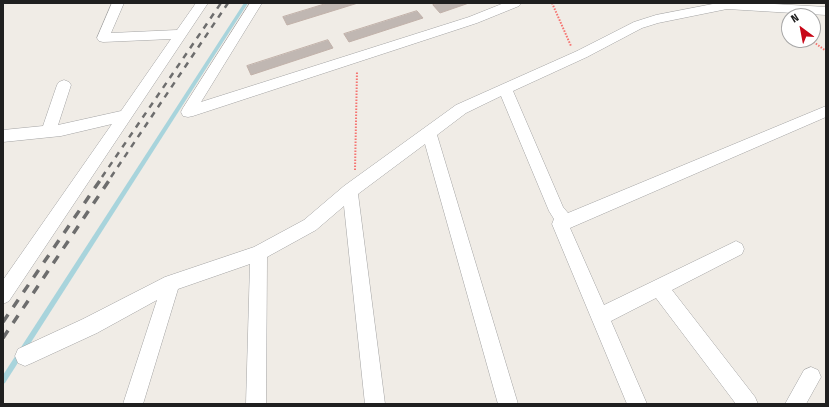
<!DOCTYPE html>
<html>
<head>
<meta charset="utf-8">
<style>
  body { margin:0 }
  #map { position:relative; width:829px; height:407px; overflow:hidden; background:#f0ece6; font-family:"Fira Sans Condensed",sans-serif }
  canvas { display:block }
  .frame { position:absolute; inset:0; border:4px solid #1f1f1f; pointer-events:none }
  .north { position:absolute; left:781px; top:8px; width:40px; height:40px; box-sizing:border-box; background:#fff; border:1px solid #a5a5a5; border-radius:50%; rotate:328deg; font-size:11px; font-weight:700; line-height:16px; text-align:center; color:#1f1f1f }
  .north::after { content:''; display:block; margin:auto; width:14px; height:18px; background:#c80717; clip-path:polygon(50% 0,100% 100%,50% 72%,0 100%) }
</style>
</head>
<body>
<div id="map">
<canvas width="829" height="407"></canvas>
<div class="frame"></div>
<div class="north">N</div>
</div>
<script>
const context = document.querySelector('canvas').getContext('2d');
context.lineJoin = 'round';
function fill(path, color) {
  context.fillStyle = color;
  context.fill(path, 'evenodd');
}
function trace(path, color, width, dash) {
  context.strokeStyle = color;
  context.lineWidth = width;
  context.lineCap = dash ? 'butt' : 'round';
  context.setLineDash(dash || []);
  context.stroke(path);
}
const stream = new Path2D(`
  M244 3H248L5 383 3 384V375Z`);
const building = new Path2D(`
  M328 3H358L287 25 283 17Z
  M439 3H469L440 13 433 5Z
  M417 11 423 18 349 42 344 34Z
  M328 40 333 48 251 75 247 66Z`);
const path = new Path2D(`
  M552 3 571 46
  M811 40 826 51
  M355 170 357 71`);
const street = new Path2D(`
  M112 3H124L111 33 177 30 196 3H208L9 301 3 304V280L112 124 61 136 3 142V130L43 126 57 85 59 82 64 80 69 82 71 85 58 125 121 111 171 39 103 42 99 41 97 38Z
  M250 3H262L201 102 469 17 504 3H521L519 6 477 23 193 116 188 117 183 116 181 112 183 108Z
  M718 3H757L826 7V15L727 9 658 23 642 28 587 57 513 91 563 207 568 213 826 106V117L570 228 604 305 730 244 736 241 742 244 744 249 742 254 672 290 755 397 758 404H736L656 298 611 321 647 404H627L552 224 554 219 549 211 501 96 466 113 437 135 518 404H498L425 144 358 194 385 404H365L344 206 316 230 267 257 266 404H246L250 264 178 289 143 404H123L157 300 97 333 32 363 25 366 18 363 15 356 18 349 83 319 165 277 254 247 304 220 344 186 456 105 577 51 634 22 656 15Z
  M811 367 818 370 821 377 806 404H785L804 370Z`);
const railFar1 = new Path2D(`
  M102 177 221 3
  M111 177 228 3`);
const rail = new Path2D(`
  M3 322 103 176
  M3 338 112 176`);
fill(stream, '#a8d4dc');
fill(building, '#c0b7b2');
trace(building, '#c1b1a9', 1);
trace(street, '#a3a3a3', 1);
trace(path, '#f57471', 2, [1.5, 1.5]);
fill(street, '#fff');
trace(railFar1, '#6d6d6d', 2.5, [6, 6]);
trace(rail, '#6d6d6d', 3.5, [9, 9]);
</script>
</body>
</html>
